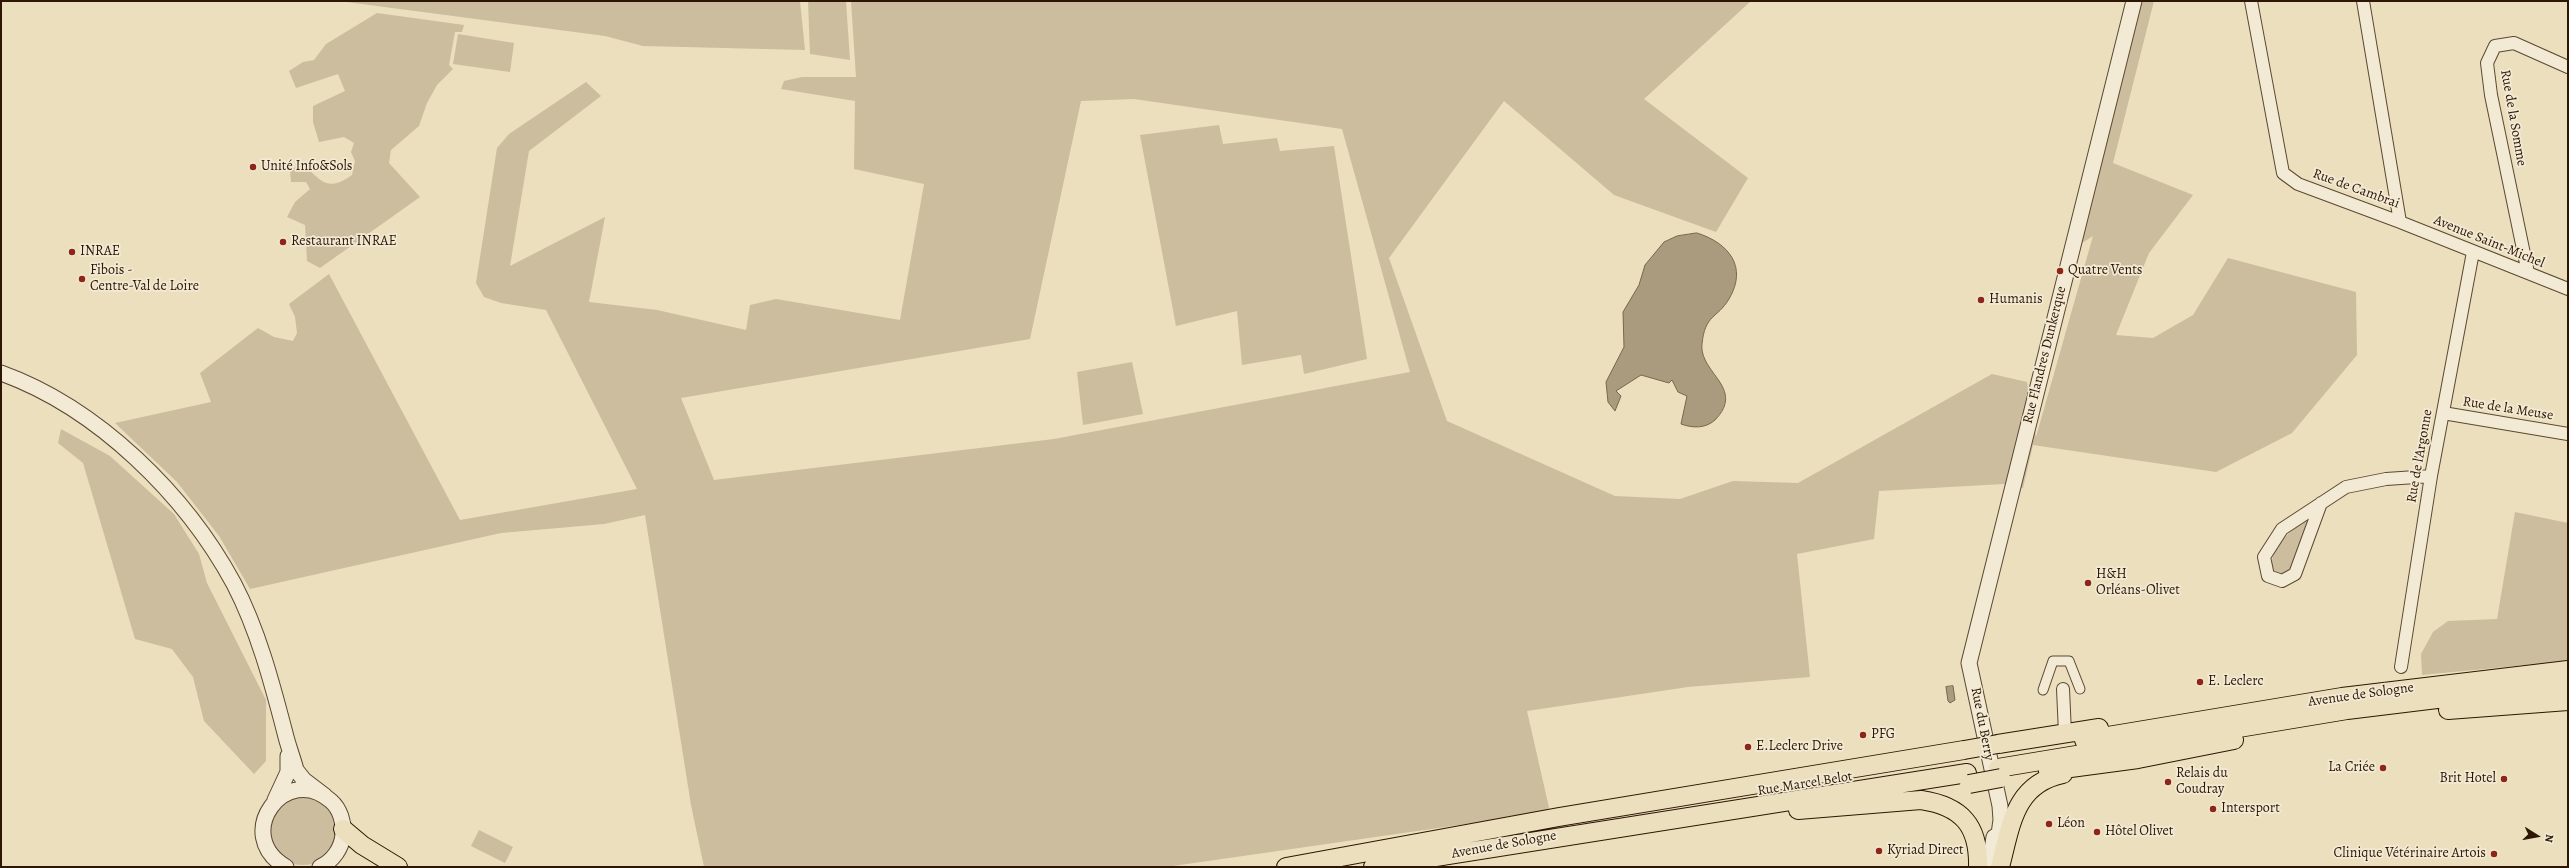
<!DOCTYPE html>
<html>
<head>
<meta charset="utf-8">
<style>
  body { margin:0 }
  #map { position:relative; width:2569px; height:868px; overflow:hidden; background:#ebdfbd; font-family:Alegreya,serif }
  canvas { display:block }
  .frame { position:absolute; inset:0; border:2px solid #2d1604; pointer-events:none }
  .north { position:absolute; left:2517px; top:816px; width:40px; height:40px; -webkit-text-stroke:3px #f2ead4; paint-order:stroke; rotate:101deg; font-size:11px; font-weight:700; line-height:16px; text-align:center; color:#2d1604 }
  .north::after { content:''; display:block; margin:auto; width:14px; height:18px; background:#2d1604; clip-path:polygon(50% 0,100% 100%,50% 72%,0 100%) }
</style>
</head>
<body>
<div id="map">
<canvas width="2569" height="868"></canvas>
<div class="frame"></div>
<div class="north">N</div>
</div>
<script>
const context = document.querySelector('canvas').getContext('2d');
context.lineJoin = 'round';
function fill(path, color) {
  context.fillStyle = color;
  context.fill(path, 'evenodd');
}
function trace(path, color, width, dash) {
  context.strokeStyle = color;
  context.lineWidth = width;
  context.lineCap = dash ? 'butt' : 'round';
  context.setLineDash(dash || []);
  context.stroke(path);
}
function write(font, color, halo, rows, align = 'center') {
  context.font = font + ' Alegreya,serif';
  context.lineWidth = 3.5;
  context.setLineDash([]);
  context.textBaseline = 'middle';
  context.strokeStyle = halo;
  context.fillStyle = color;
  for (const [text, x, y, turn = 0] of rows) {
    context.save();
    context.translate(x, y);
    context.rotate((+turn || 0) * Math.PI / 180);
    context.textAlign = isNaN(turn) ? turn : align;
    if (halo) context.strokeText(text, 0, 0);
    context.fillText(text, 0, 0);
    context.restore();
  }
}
const green = new Path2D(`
  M339 1H800L805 50 643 46 605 36Z
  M808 1H846L850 60 810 54Z
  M851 1H1751L1644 99 1748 178 1716 232 1614 195 1504 101 1389 258 1447 421 1615 496 1680 499 1733 481 1798 483 1992 374 2027 382 2036 437 2093 236 2077 246 2139 1H2154L2113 163 2193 195 2149 253 2116 335 2153 338 2193 315 2228 258 2356 292 2357 355 2292 433 2216 472 2033 445 2023 488 2003 484 1879 491 1874 539 1797 554 1810 677 1688 687 1527 711 1550 812 1166 867H704L691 805 645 515 604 524 501 533 250 589 219 536 177 482 115 423 211 402 200 373 258 328 274 337 293 341 297 333 295 317 289 304 329 274 460 520 637 489 546 310 501 303 484 297 476 283 497 148 509 134 586 82 601 96 529 151 510 266 605 217 589 302 657 310 746 330 750 305 776 299 900 320 924 184 854 169 855 101 781 89 784 81 802 77H856ZM1134 99 1342 129 1410 372 1054 439 714 480 681 398 1030 339 1081 101Z
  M377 13 464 25 462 32H455L449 65 453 69 437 85 427 103 419 126 391 150 389 163 420 197 320 268 307 261 305 225 287 217 295 202 310 189 306 182H291L290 169 304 165C322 182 328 192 352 175L355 161 351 152 354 143 344 137 319 142 313 122V106L345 91 338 74 296 88 289 71 303 62 314 60 326 44Z
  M458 34 514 43 510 72 453 64Z
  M1219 125 1223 144 1277 138 1280 151 1334 146 1367 359 1304 374 1301 355 1242 365 1237 311 1176 326 1140 135Z
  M1132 362 1143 414 1083 425 1077 372Z
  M61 429 110 456 174 514 199 554 207 583 266 700V761L254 774 204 721 193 677 172 649 135 639 83 463 58 443Z
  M2515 512 2568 523V661L2422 675 2421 654 2433 632 2448 621 2497 619Z
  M2310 516 2293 568 2285 575 2273 574C2266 547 2291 532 2310 516Z
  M269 831a34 34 0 1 1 68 0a34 34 0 1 1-68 0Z
  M479 830 513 847 505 863 471 846Z`);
const water = new Path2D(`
  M1697 233C1729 243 1748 267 1729 299 1717 319 1705 314 1702 344 1699 373 1746 388 1715 420 1705 429 1692 428 1681 424L1687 396 1678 392 1672 380 1669 383 1641 375 1616 391 1621 396 1615 411 1608 402 1606 382 1624 347 1623 312 1639 285 1645 265 1664 242 1677 236Z
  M1953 686 1955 700 1950 703 1948 701 1946 687Z`);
const pedestrian = new Path2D(`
  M2043 690 2053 661H2069L2080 689`);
const minor = new Path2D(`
  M2251 1 2283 173 2298 184 2400 222 2363 1
  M2400 222 2568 289
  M2528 273 2491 95 2487 63 2495 46 2514 43 2568 67
  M2443 413 2568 434
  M2321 503 2295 574 2282 581 2268 576 2264 557 2282 529 2346 487 2386 479 2431 476
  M2401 667 2431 476 2473 252
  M2063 689 2065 733`);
const tertiary = new Path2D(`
  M1 373C98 408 186 495 234 584 258 630 272 683 285 733 288 746 293 758 296 770L304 780 325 796
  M275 800 288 772V756
  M1997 848 2001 820 2000 806 1969 663 2134 1
  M286 867C231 835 286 761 331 801 340 809 344 822 343 834 342 848 333 861 320 867
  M1989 867 1994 837`);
const primary = new Path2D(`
  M2448 710 2568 701
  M2084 740 2342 697 2568 670
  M1998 744 2099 728
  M1998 768 2347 710 2568 683
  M2048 771 2138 759 2234 740
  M1798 810 1921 800C1962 806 1979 826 1978 867
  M343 829 362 845 398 867
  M1286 867 1559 817 1964 750
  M1373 867 1967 773
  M2000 867C2011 826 2014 784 2063 774`);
const primaryBridge = new Path2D(`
  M1964 750 1998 744
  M1969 784 2001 778`);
const markers = [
  [253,167,4,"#8f2418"],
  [283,242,4,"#8f2418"],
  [72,252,4,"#8f2418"],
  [2060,271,4,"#8f2418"],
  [82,279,4,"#8f2418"],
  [1981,300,4,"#8f2418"],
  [2088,583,4,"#8f2418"],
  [2200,682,4,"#8f2418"],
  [1863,735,4,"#8f2418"],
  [1748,747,4,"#8f2418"],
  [2383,768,4,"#8f2418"],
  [2504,779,4,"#8f2418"],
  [2168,782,4,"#8f2418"],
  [2213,809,4,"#8f2418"],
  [2049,824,4,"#8f2418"],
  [2097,832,4,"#8f2418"],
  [1879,851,4,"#8f2418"],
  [2494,854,4,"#8f2418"]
];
const streetNames = [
  ["Rue de la Somme",2513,118,80],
  ["Rue de Cambrai",2356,189,20],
  ["Avenue Saint-Michel",2489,242,22],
  ["Rue Flandres Dunkerque",2045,355,-76],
  ["Rue de la Meuse",2508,409,9],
  ["Rue de l'Argonne",2420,456,-80],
  ["Avenue de Sologne",2361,695,-8],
  ["Rue du Berry",1982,724,79],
  ["Rue Marcel Belot",1805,784,-9],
  ["Avenue de Sologne",1504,845,-10]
];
const poiNames = [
  ["Unité Info&Sols",261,167],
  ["Restaurant INRAE",291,242],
  ["INRAE",80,252],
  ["Fibois -",90,271],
  ["Centre-Val de Loire",90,287],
  ["Quatre Vents",2068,271],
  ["Humanis",1989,300],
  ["H&H",2096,575],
  ["Orléans-Olivet",2096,591],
  ["E. Leclerc",2208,682],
  ["PFG",1871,735],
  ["E.Leclerc Drive",1756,747],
  ["La Criée",2375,768,"right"],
  ["Relais du",2176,774],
  ["Coudray",2176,790],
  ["Brit Hotel",2496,779,"right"],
  ["Intersport",2221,809],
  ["Léon",2057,824],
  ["Hôtel Olivet",2105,832],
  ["Kyriad Direct",1887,851],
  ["Clinique Vétérinaire Artois",2486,854,"right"]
];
fill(green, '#cbbd9e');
fill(water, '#aa9b7e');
trace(water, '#78664d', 1);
trace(pedestrian, '#5c4832', 11);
trace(minor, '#5c4832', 14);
trace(tertiary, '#5c4832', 17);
trace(primary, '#2d1604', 20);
trace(pedestrian, '#f2ead4', 9);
trace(minor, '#f2ead4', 12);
trace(tertiary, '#f2ead4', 15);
trace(primary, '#ebdfbd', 18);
trace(primaryBridge, '#2d1604', 20, []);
trace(primaryBridge, '#ebdfbd', 18);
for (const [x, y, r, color] of markers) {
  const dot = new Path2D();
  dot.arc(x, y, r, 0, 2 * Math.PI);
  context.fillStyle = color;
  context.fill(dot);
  trace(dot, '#f2ead4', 1.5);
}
write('14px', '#2d1604', '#f2ead4', streetNames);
write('14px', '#2d1604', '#f2ead4', poiNames, 'left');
</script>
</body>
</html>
